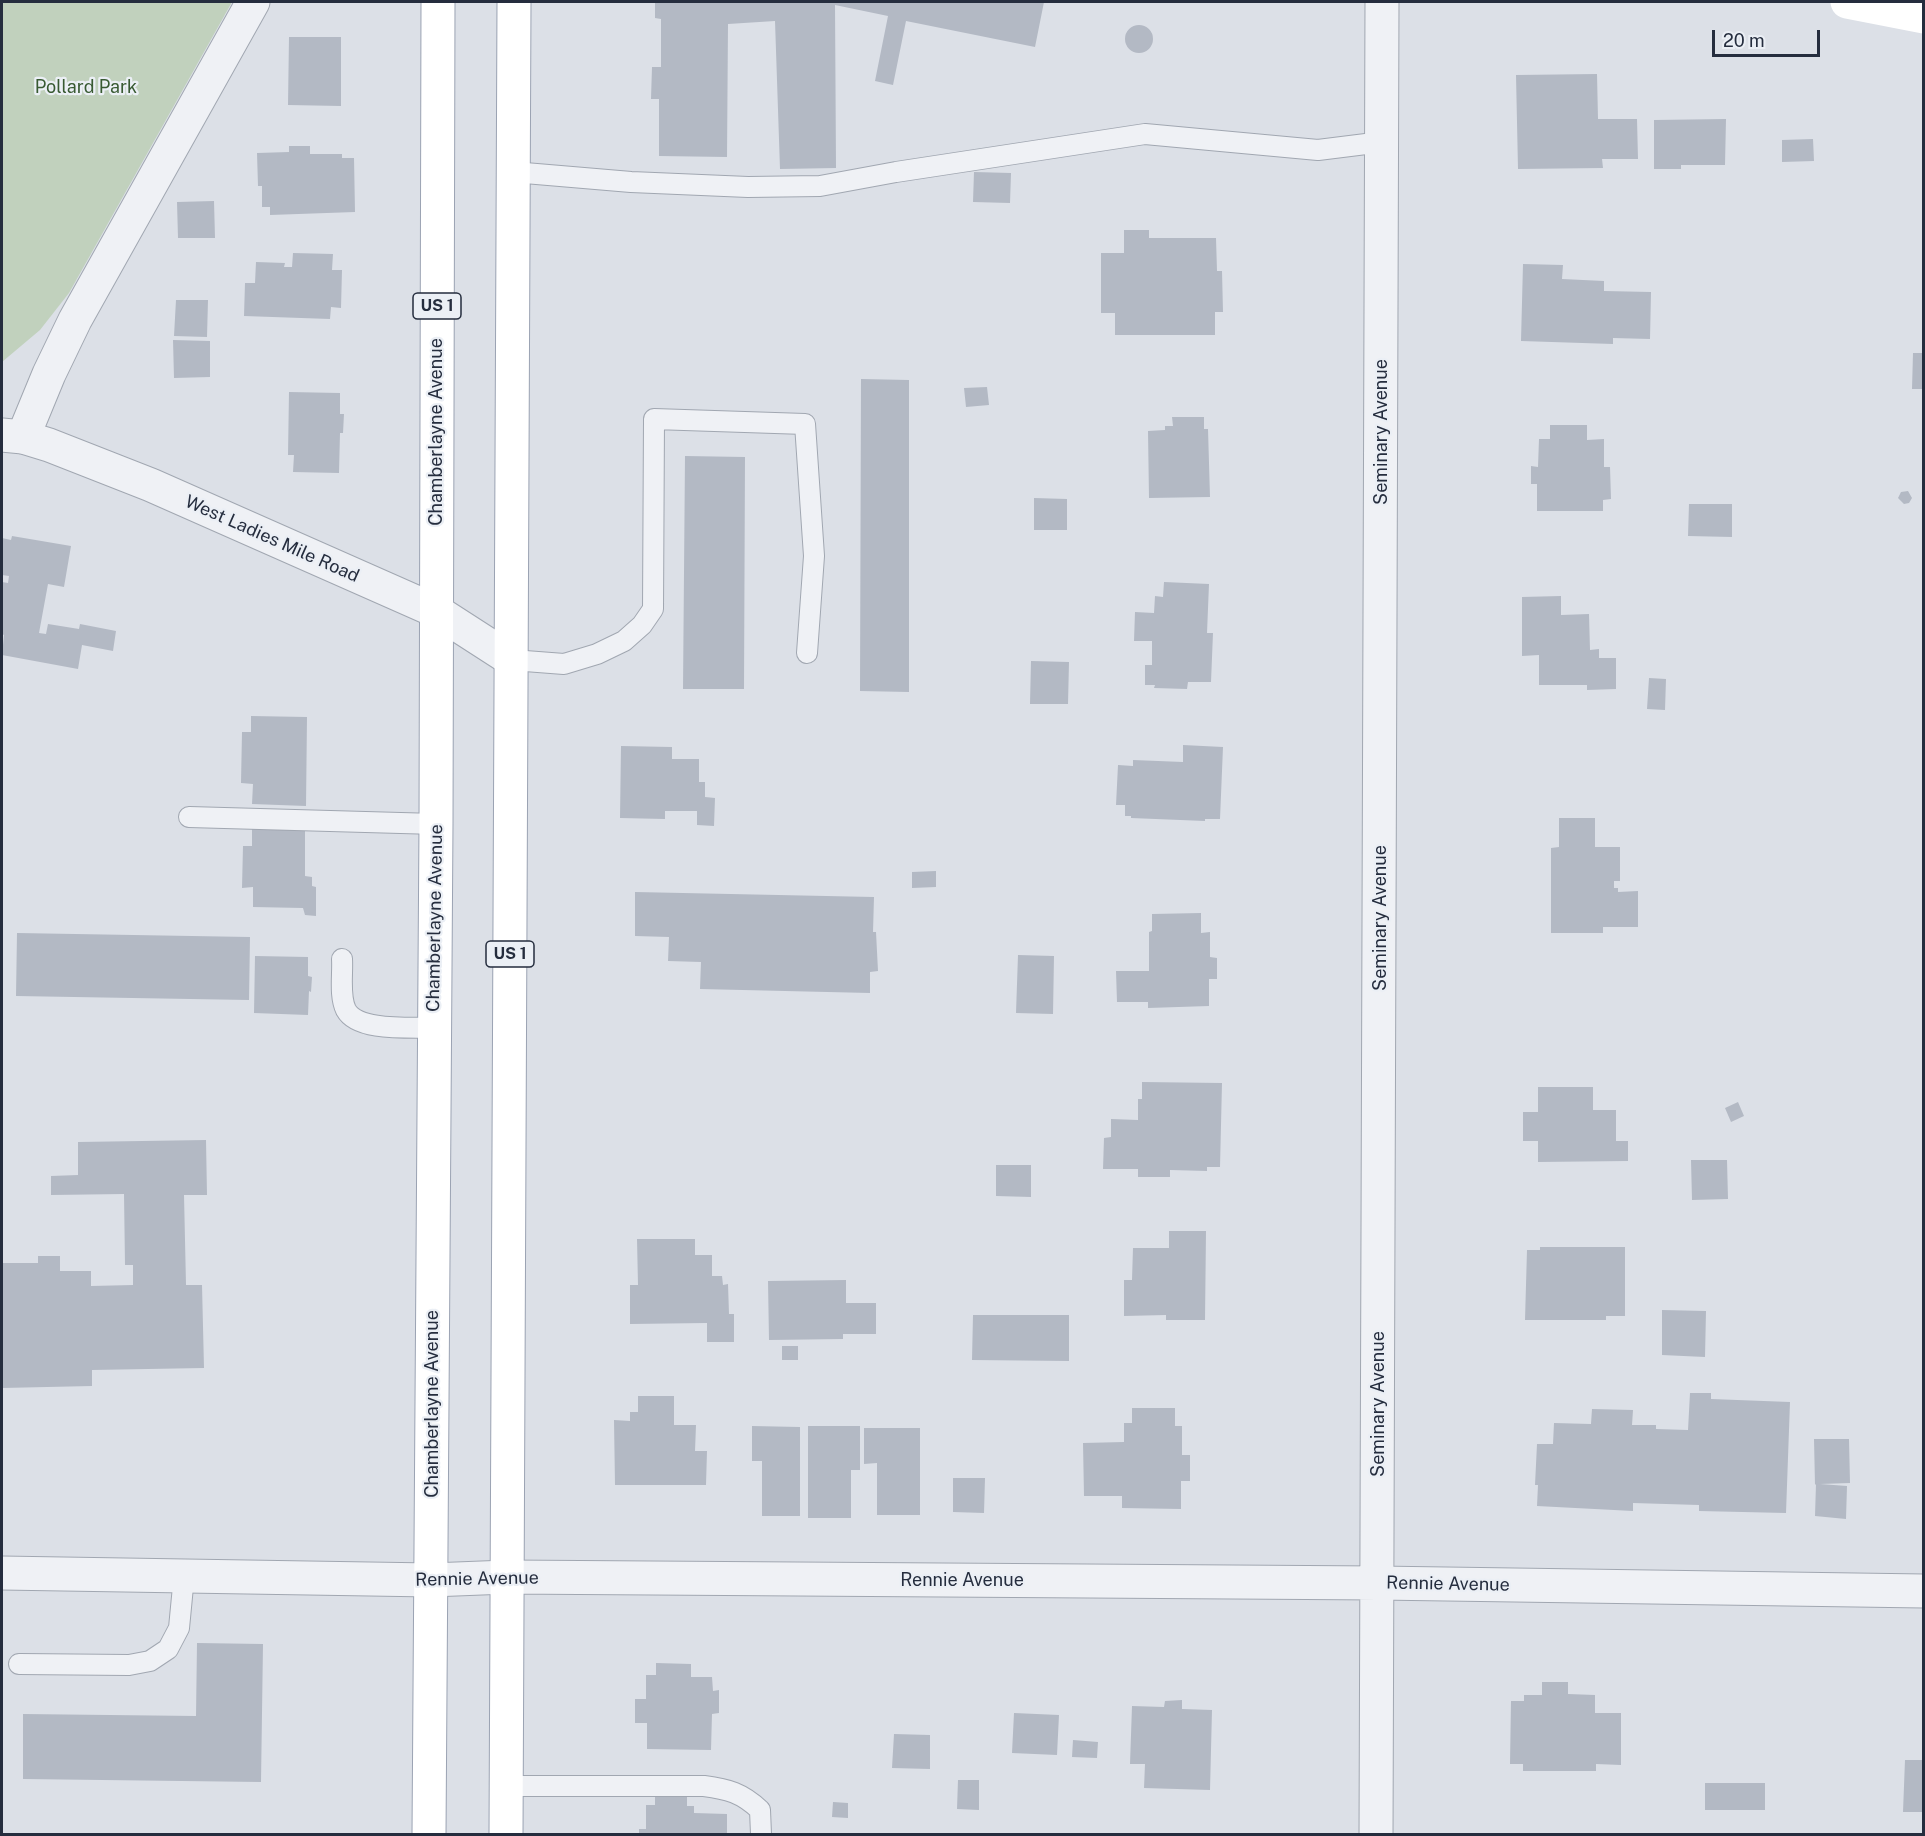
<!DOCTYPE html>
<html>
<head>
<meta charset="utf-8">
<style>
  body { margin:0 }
  #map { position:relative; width:1925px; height:1836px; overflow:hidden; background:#dce0e7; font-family:"Public Sans",sans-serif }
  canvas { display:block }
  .frame { position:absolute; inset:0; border:3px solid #252d3e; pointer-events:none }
  .scale { position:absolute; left:1712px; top:30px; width:108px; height:27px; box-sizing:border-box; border:3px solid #252d3e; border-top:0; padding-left:8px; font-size:18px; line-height:21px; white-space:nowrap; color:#252d3e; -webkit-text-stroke:4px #ebeff5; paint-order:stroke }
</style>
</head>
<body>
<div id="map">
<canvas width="1925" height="1836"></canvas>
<div class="frame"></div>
<div class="scale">20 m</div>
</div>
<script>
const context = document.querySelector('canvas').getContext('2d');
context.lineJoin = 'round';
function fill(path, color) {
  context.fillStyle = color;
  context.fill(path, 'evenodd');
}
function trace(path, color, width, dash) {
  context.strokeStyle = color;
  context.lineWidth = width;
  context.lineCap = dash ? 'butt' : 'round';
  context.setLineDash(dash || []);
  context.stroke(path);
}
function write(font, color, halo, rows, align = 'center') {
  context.font = font + ' "Public Sans",sans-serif';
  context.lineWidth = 4.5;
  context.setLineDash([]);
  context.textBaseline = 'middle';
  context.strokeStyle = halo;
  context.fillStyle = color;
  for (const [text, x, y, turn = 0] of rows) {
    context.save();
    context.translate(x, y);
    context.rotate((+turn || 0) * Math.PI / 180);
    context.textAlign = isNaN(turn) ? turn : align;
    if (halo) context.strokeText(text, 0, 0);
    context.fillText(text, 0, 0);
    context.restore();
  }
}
const green = new Path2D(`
  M2 2H232L69 293 40 330 2 362Z`);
const building = new Path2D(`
  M655 2H1044L1035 47 906 21 893 85 875 81 888 16 835 5 836 168 780 169 775 21 728 24 727 157 659 156V99H651L652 67H661V19L655 18Z
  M1125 39a14 14 0 1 1 28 0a14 14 0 1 1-28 0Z
  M289 37H341V106L288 105Z
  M1597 74 1598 119H1637L1638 159H1602L1603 168 1518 169 1516 75Z
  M1726 119 1725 165H1681V169H1654V120Z
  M1813 139 1814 161 1782 162V140Z
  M289 146H310V154H342V158H354L355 212 270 215V207H262V186H258L257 153 289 152Z
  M974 172 1011 173 1010 203 973 202Z
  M214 201 215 238H178L177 202Z
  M1124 230H1149V238H1216L1217 271H1222L1223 312H1215V335H1115V313H1101V253H1124Z
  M293 253 333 254 332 270H342L341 308 331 307 330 319 244 316 245 283H255L256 262 285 263 284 267H292Z
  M1523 264 1563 265 1562 279 1604 281V291L1651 292 1650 339 1613 338V344L1521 341Z
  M176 300H208L207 337 174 336Z
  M173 340 210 341V377L174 378Z
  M1913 353H1924V389H1912Z
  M861 379 909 380V692L860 691Z
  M987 387 989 405 966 407 964 388Z
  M289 392 340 393V414H344L343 433H340L339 473 293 472 294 455H288Z
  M1172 417H1204V429H1208L1210 497 1149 498 1148 431 1165 430V426H1173Z
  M1550 425H1587V440L1604 439V467H1610L1611 499 1603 500V511H1537V484H1531V466L1538 467 1539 439H1550Z
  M685 456 745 457 744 689H683Z
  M1908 491 1912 498 1909 503 1904 504 1898 498 1901 492Z
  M1034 498 1067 499V530H1034Z
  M1689 504H1732V537L1688 536Z
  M12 536 71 546 64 587 48 584 39 633 46 634 48 624 79 629 80 624 116 631 113 651 82 645 78 669 2 655 4 635 2 634V582L8 583 9 576 2 575V538L11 540Z
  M1164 582 1209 584 1207 633H1213L1211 682H1188L1187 689 1154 688 1155 685H1145V665H1152V641H1134L1135 612 1154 613 1155 596 1163 597Z
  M1561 596V615L1589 614 1590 650 1599 649V658H1616V689L1587 690V685H1539V655L1522 656V597Z
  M1031 661 1069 662 1068 704H1030Z
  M1649 678 1666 679 1665 710 1647 709Z
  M251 716 307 717 306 806 252 804 253 784 241 783 242 732H251Z
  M1183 745 1223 747 1220 819H1205V821L1131 818V816H1125V805H1116L1118 765 1133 766V760L1183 762Z
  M621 746 672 747V759H699V782H705V797L715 798 714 826 697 825V811H665V819L620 818Z
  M1559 818H1595V847H1620V881H1614V888H1618V892L1638 891V927H1603V933H1551V848L1559 847Z
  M252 825H305V876L312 877V886L316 887V916L305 915 303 908 253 907V887L242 888 243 846H252Z
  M936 871V887L912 888V872Z
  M635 892 874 897 873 932H876L878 971 870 972V993L700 989 701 962 668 961 669 937 635 936Z
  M1201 913V933L1210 932V957L1217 958V979H1209V1006L1148 1008V1002H1117L1116 971H1149V932L1152 931V914Z
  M17 933 250 937 249 1000 16 996Z
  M1018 955 1054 956 1053 1014 1016 1013Z
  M255 956 308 957V976L312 977 311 992 309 991 308 1015 254 1013Z
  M1142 1082 1222 1083 1220 1167H1207V1171L1170 1170V1177H1138V1169H1103L1104 1138 1111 1137V1119L1138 1120V1099H1142Z
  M1538 1087H1593V1110H1616V1141H1628V1161L1538 1162V1141H1523V1112H1538Z
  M1738 1102 1744 1116 1731 1122 1725 1108Z
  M206 1140 207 1195H184L186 1285H202L204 1368 92 1370V1386L2 1388V1263H38V1256H60V1271H91V1286L133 1285V1265H125L124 1194 51 1195V1176L78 1175V1142Z
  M1691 1160H1727L1728 1199 1692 1200Z
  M996 1165H1031V1197L996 1196Z
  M1169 1231H1206L1205 1320H1166V1315L1124 1316V1280H1132L1133 1248H1169Z
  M637 1239H695V1255H712V1276H722L723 1285 728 1284 729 1314H734V1342H707V1323L630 1324V1285H638Z
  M1540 1247H1625V1316H1606V1320H1525L1527 1250H1540Z
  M846 1280V1303H876V1334H843V1339L769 1340 768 1281Z
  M1662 1310 1706 1311 1705 1357 1662 1355Z
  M973 1315H1069V1361L972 1360Z
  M782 1346H798V1360H782Z
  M1690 1393H1711V1399L1790 1402 1786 1513 1699 1511V1505L1633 1503V1511L1537 1506 1538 1485H1535L1537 1444H1553L1554 1423 1591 1424 1592 1409 1633 1410 1632 1425H1656V1429L1688 1430Z
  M638 1396H674V1425H696L695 1451H707L706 1485H615L614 1420 630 1421V1412H638Z
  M1132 1408H1175V1426H1182V1455H1190V1481H1181V1509L1122 1508V1496H1084L1083 1443 1124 1442V1423H1132Z
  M752 1426 800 1427V1516H762V1461H752Z
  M808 1426H860V1470H851V1518H808Z
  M864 1428H920V1515H877V1463L864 1464Z
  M1814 1439H1849L1850 1483 1820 1484 1847 1486 1846 1519 1815 1516 1816 1484 1815 1485Z
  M953 1478H985L984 1513 953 1512Z
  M197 1643 263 1644 261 1782 23 1779V1714L196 1716Z
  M656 1663 691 1664V1677H712L713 1691 719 1690V1713L712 1714 711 1750 647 1749V1723H635V1699H646V1675H656Z
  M1542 1682H1568V1694L1595 1695V1713H1621V1765L1596 1764V1771H1523V1764H1510L1511 1701H1524V1695H1542Z
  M1182 1700V1709L1212 1710 1210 1790 1144 1788 1145 1764H1130L1132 1706 1164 1707 1165 1701Z
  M1014 1713 1059 1715 1057 1755 1012 1753Z
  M894 1734 930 1735V1769L892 1768Z
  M1073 1740 1098 1742 1097 1758 1072 1757Z
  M1905 1760H1924V1812H1903Z
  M958 1780H979V1810L957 1809Z
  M1705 1783H1765V1810H1705Z
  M655 1791H687V1806H694V1813L727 1814V1834H639V1829H646V1805H655Z
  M833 1802 848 1803V1818L832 1817Z`);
const service = new Path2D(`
  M513 172 631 182 748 187 820 186 896 172 1145 134 1318 150 1382 142
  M512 660 564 664 597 654 624 641 642 625 653 609 654 419 805 424 814 556 807 653
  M189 817 436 824
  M342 959C343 974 339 996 346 1010 358 1032 411 1027 434 1028
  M19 1664 129 1665 150 1661 168 1649 179 1628 184 1576
  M507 1786H704C728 1789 742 1793 760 1810L761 1834`);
const minor = new Path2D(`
  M23 437 49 374 75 320 253 2
  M2 1573 431 1580 507 1577 1378 1583 1924 1591
  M1376 1834 1382 2`);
const tertiary = new Path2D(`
  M2 435 23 437 49 445 151 485 436 611 512 660`);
const secondary = new Path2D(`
  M1847 2 1924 17`);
const primary = new Path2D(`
  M429 1834 436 824 438 2
  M506 1834 514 2`);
const shields = [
  [437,306,48],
  [510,954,48]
];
const shieldNames = [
  ["US 1",437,306],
  ["US 1",510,954]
];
const parkNames = [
  ["Pollard Park",86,87]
];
const streetNames = [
  ["Chamberlayne Avenue",436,432,-90],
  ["Seminary Avenue",1381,432,-90],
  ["West Ladies Mile Road",272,539,24],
  ["Chamberlayne Avenue",435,918,-89],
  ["Seminary Avenue",1380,918,-90],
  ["Chamberlayne Avenue",432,1404,-90],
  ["Seminary Avenue",1378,1404,-90],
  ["Rennie Avenue",477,1579,-1],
  ["Rennie Avenue",962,1580],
  ["Rennie Avenue",1448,1584,1]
];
fill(green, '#c1d1bd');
fill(building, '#b3b9c4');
trace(service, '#a1a7b1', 22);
trace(minor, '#a1a7b1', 35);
trace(tertiary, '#a1a7b1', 35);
trace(primary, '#9ba3b3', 35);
trace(service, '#eff1f5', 20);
trace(minor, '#eff1f5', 33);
trace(tertiary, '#eff1f5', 33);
trace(secondary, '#fff', 33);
trace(primary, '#fff', 33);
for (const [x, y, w] of shields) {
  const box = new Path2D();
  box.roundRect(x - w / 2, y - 13, w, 26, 4.5);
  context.fillStyle = '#ebeff5';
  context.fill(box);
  trace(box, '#252d3e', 1.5);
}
write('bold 16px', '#252d3e', null, shieldNames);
write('18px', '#385a32', '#ebeff5', parkNames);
write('18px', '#252d3e', '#ebeff5', streetNames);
</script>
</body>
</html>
